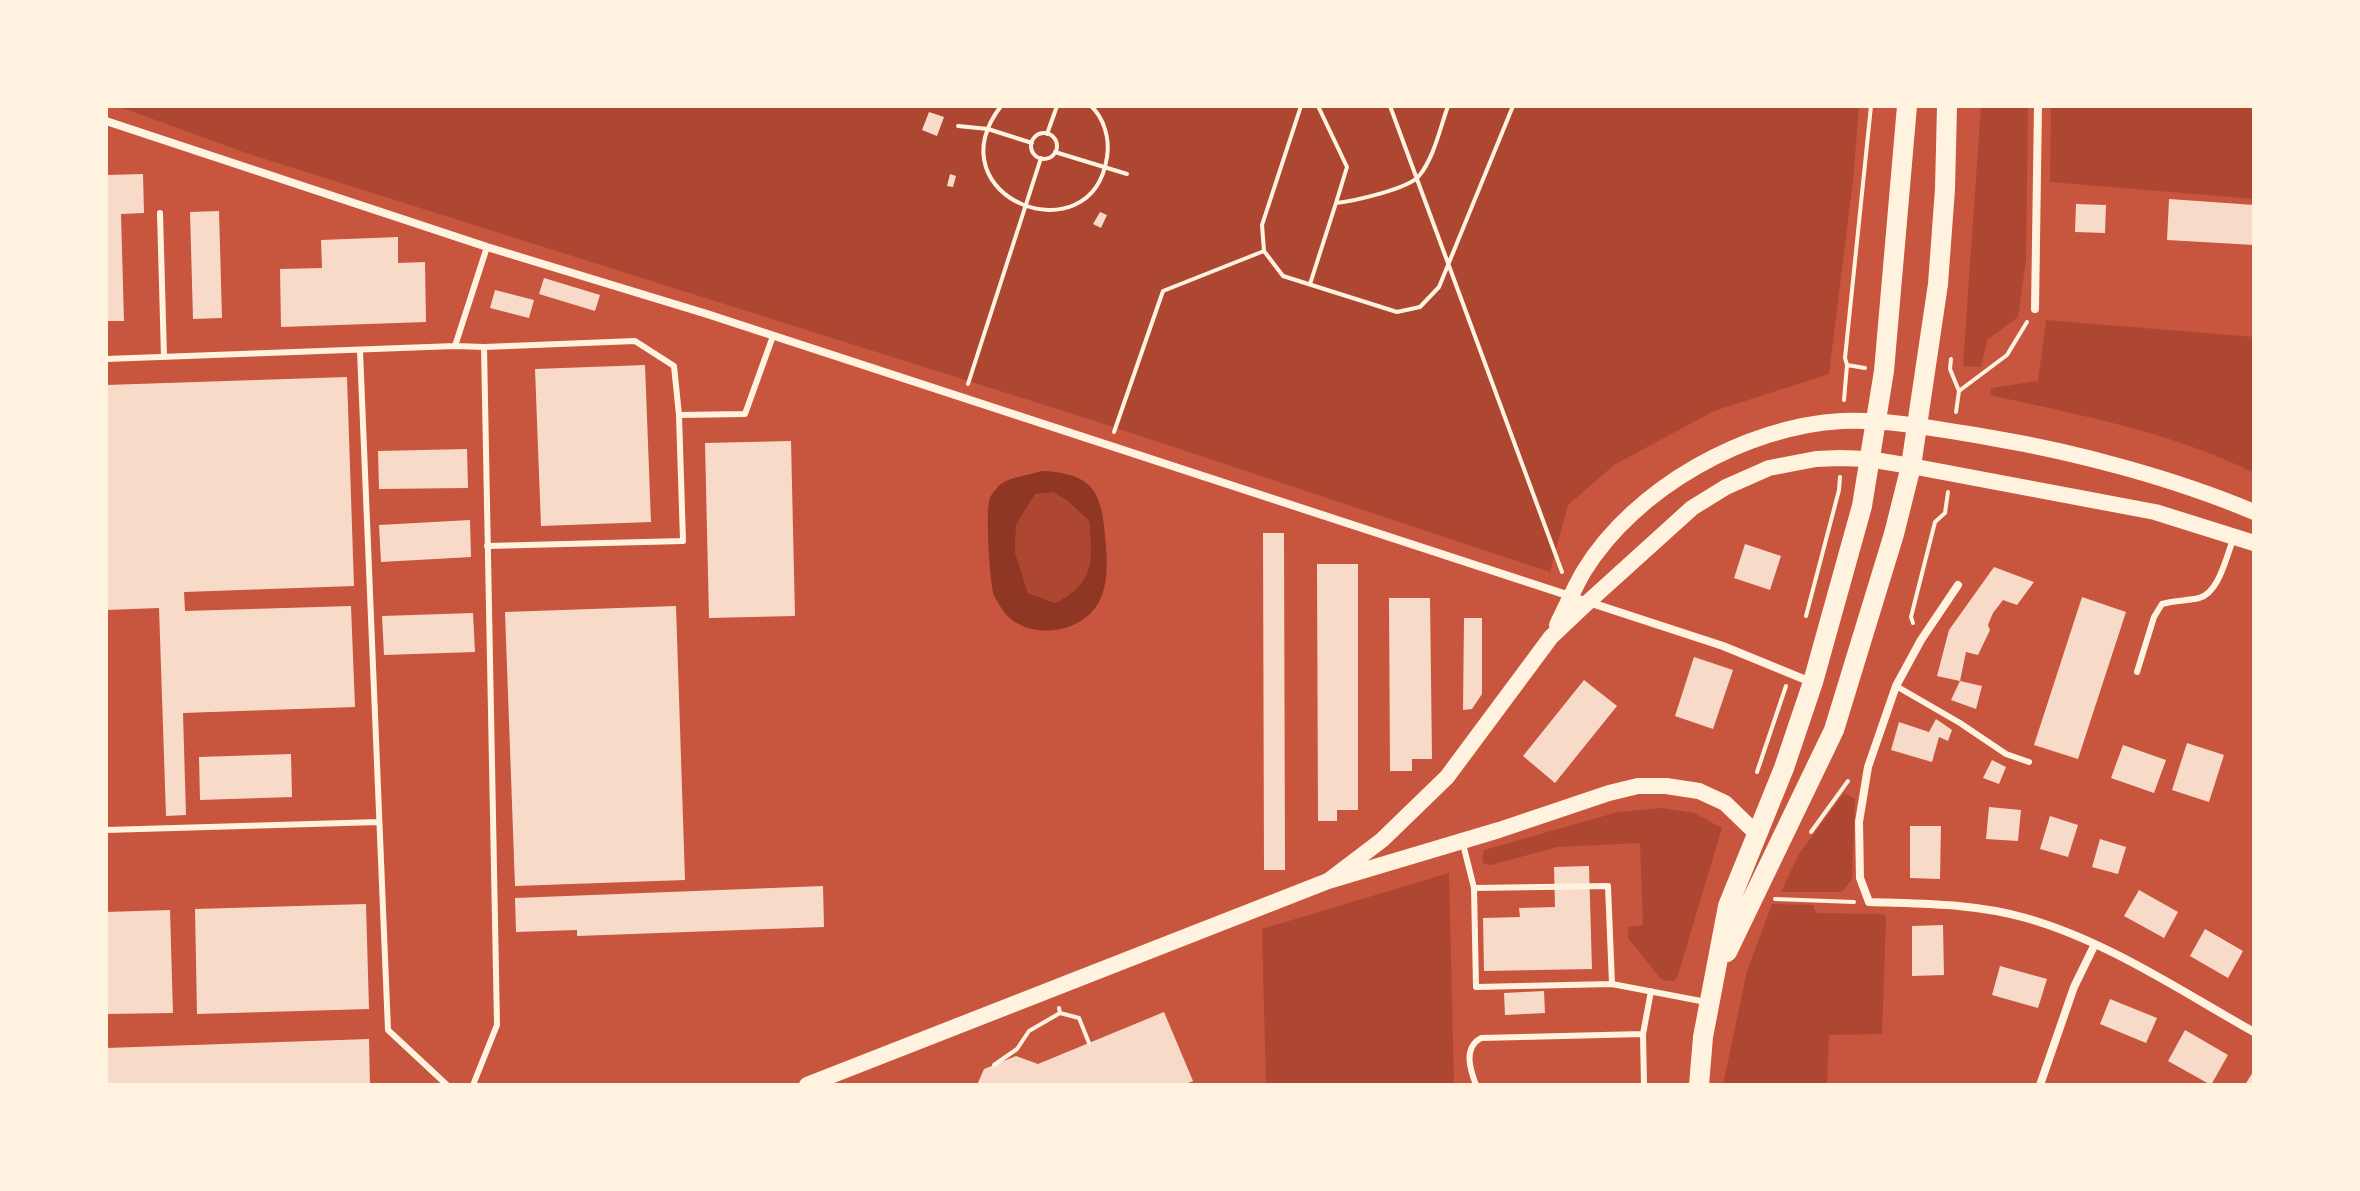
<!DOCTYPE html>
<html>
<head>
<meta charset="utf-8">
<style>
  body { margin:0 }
  #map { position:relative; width:2360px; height:1191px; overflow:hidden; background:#c8553d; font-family:"Asap Condensed",sans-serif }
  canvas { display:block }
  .frame { position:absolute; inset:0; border:108px solid #fff3e0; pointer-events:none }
</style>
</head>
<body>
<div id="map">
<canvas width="2360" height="1191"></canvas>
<div class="frame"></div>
</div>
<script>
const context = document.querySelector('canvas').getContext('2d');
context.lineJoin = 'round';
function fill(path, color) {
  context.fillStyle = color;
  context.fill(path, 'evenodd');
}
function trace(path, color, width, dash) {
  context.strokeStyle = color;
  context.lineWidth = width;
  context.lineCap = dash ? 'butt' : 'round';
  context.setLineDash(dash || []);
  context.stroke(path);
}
const green = new Path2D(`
  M117 106H1859L1853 181 1829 374 1714 411 1614 465 1568 505 1550 572 1092 420 249 154Z
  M1981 106H2028L2026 260 2018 317 1987 340 1981 367 1963 366Z
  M2051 106H2254V199L2050 182Z
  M2046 320 2254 337V473C2172 432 2079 415 1990 395L1991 388 2038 381Z
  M1053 491 1068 501 1089 521C1093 562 1096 583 1055 603L1028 593 1015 553 1016 525 1035 494Z
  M1844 793 1855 799 1852 879 1842 892H1781L1799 854Z
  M1662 808 1694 813 1722 828 1678 975 1674 981H1666L1660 978 1628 938V927L1643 925 1640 843 1557 847 1491 865 1484 864 1482 859 1484 850 1618 812Z
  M1449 873 1454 1085H1266L1262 929Z
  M1772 904 1813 905 1816 913 1884 914 1886 918 1882 1034 1829 1035 1827 1085H1723L1747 971Z`);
const water = new Path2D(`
  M1041 471C1098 473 1102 496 1106 546 1107 564 1108 583 1100 600 1083 636 1021 643 1000 606 998 602 995 599 994 595 990 583 985 509 990 498 991 495 998 486 1001 484 1010 477 1030 475 1041 471ZM1053 492 1068 501 1089 521C1093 561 1095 583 1055 603L1028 593 1015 553 1016 525 1035 494Z`);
const building = new Path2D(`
  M929 112 944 117 937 136 922 130Z
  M143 174 144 213 121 214 124 321H106V175Z
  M950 174 956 176 953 187 947 186Z
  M2169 199 2254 205V245L2167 240Z
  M2076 204 2106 205 2105 233 2075 232Z
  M219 211 222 318 193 319 190 212Z
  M1100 212 1107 215 1101 228 1093 224Z
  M398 237V263L425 262 426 322 281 327 280 269 322 268 321 240Z
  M544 278 600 295 595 311 539 294Z
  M495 290 534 300 529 318 490 308Z
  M645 365 651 522 541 526 535 369Z
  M347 377 354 586 184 592 185 611 351 606 355 707 183 713 186 815 166 816 159 608 106 610V385Z
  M791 441 795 616 709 618 705 443Z
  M467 449 468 488 379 489 378 451Z
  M470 520 471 557 381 562 379 525Z
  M1263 533H1284L1285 870H1264Z
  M1745 544 1781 556 1770 590 1734 578Z
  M1317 564H1358V810H1337V821H1318Z
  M1994 567 2034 582 2017 605 2003 600 1993 613 1988 625 1990 630 1978 655 1966 652 1960 681 1982 686 1976 709 1951 700 1960 681 1937 676 1949 630Z
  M2082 597 2126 612 2078 759 2034 745Z
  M1389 598H1430L1432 759H1412V771H1390Z
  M676 606 685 880 515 886 505 612Z
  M473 613 475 652 384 655 382 616Z
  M1464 618H1482V694L1472 709 1463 710Z
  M1694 657 1733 670 1713 729 1675 716Z
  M1584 680 1617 706 1555 783 1523 756Z
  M1936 719 1952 730 1948 741 1939 737 1932 762 1891 750 1899 722 1929 732Z
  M2187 743 2224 755 2209 802 2172 790Z
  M2123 745 2166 760 2154 793 2111 778Z
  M291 754 292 797 200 800 199 757Z
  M1992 760 2006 767 1999 784 1983 778Z
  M1989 807 2021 810 2018 841 1986 839Z
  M2050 816 2078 825 2068 857 2040 849Z
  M1910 826H1941L1940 879 1910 878Z
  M2100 839 2126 847 2118 874 2092 867Z
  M1589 866 1592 969 1484 971 1483 918 1520 917 1519 908 1555 907 1554 867Z
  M823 886 824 927 577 936V930L516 932 515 898Z
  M2139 890 2178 912 2164 938 2124 916Z
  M366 904 369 1009 197 1014 195 909Z
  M170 910 173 1013 106 1014V912Z
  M1943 925 1944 975 1912 976V926Z
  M2205 929 2243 951 2228 978 2190 956Z
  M2000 966 2047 979 2038 1008 1992 995Z
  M1544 991 1545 1013 1505 1015 1504 993Z
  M2110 999 2157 1018 2146 1043 2100 1024Z
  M1164 1012 1193 1081 1183 1085H977L984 1069 1016 1056 1038 1064Z
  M2185 1030 2228 1055 2211 1085 2168 1061Z
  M369 1039 370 1085H106V1048Z
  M2254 1070V1085H2245Z`);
const path = new Path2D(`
  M1001 106C931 198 1092 259 1107 157 1110 139 1104 118 1091 106
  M1301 106 1262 225 1264 251 1283 276 1397 312 1420 307 1439 287 1513 106
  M1318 106 1347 167 1336 203
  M1390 106 1562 572
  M958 126 988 129 1032 143
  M1031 146a13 13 0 1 1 26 0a13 13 0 1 1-26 0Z
  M1047 134 1057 106
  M1055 152 1127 174
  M1310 284 1336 203C1354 201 1408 189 1419 176 1434 158 1440 128 1448 106
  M1951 359 1950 369 1959 391 1956 412
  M1847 365 1865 368
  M968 384 1041 158
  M1959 391 2007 355 2027 322
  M1844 400 1847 365 1845 358 1871 106
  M1114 432 1163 291 1264 251
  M1806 616 1839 490 1840 477
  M1913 623 1911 617 1935 522 1945 513 1948 492
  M1757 772 1786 686
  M1811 832 1848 781
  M1775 899 1854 902
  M1060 1013 1079 1018 1089 1043
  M994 1065 1017 1049 1029 1031 1060 1013 1059 1008`);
const service = new Path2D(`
  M160 213 164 357
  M455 346 484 347
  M360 351 388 1030 447 1085
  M106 359 455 346 487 247
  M679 415 745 414 773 336
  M2137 672 2154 617 2162 604C2176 600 2186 601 2199 598 2219 593 2226 557 2233 540
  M1896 686 1960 723 2006 754 2029 762
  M106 830 379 822
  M1463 844 1474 888 1476 987 1612 984 1706 1002
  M1474 888 1608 886 1612 984
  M473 1085 497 1025 484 347 635 341 674 366 679 415 683 541 487 546
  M1476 1085C1470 1069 1463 1048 1481 1038L1643 1034
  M1644 1085 1643 1034 1651 991`);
const minor = new Path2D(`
  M106 121 487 247 707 314 1723 646 1811 682
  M2035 309 2038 106
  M1958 585 1921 640 1896 686 1868 767 1859 822 1860 878 1869 902C1921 904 1975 903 2026 918 2107 941 2181 991 2254 1032
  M2040 1085 2074 987 2095 944`);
const secondary = new Path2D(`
  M1557 625C1566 607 1574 588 1584 571 1635 488 1746 426 1842 421 1892 419 1943 430 1992 438 2076 452 2176 479 2254 512
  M1328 881 1382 840 1447 777 1551 637 1587 603 1692 508 1726 487 1769 468 1816 459 1840 458 1868 459 1911 466 2155 512 2254 543
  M807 1085 1328 881 1499 830 1609 793 1638 786H1666L1699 791 1725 803 1757 834`);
const primary = new Path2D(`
  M1727 952 1834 730 1894 534 1911 466 1938 284 1945 189 1947 106
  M1699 1085 1703 1037 1728 906 1784 768 1813 682 1862 506 1884 371 1907 106`);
fill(green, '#ae4732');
fill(water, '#8f3625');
fill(building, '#f7dbc8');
trace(path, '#fff3e0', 4);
trace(service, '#fff3e0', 6);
trace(minor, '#fff3e0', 8);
trace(secondary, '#fff3e0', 16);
trace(primary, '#fff3e0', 20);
</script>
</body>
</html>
